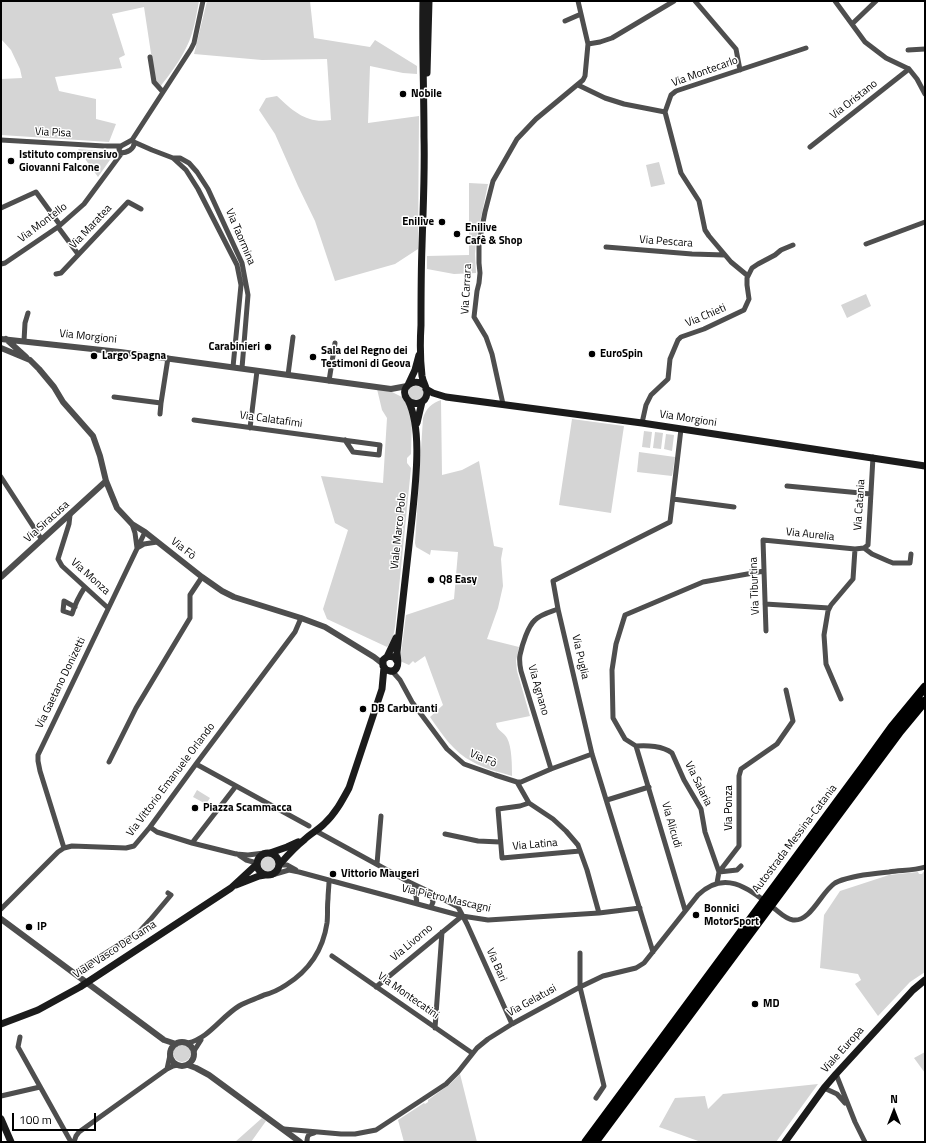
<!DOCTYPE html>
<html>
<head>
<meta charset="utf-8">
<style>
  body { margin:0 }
  #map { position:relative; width:926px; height:1143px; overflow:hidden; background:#fff; font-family:"Titillium Web",sans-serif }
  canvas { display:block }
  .frame { position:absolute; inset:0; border:2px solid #000; pointer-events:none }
  .north { position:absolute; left:874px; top:1091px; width:40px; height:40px; -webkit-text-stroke:3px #fff; paint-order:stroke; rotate:0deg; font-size:11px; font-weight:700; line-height:16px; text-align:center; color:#000 }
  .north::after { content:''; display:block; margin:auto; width:14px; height:18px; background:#000; clip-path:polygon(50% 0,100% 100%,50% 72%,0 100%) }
  .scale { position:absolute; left:12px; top:1113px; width:84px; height:18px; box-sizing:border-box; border:2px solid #000; border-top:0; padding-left:5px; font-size:12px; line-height:14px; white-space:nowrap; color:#000; -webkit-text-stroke:3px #fff; paint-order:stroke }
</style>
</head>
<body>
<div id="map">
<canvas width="926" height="1143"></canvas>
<div class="frame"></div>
<div class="north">N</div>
<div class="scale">100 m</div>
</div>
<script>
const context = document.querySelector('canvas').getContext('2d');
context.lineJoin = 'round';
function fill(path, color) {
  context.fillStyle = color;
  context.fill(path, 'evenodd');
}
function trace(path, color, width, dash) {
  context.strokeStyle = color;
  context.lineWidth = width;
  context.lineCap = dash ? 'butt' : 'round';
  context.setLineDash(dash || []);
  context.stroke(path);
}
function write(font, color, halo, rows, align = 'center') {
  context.font = font + ' "Titillium Web",sans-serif';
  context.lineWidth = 3;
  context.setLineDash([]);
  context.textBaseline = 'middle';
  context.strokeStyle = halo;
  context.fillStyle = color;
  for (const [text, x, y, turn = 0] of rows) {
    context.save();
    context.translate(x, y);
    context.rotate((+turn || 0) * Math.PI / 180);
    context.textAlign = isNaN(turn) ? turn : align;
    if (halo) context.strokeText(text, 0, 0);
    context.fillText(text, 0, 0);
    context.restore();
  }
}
const green = new Path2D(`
  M1 1H199C196 16 194 32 187 46 180 61 170 74 160 87L155 80 144 7 112 14 125 55 119 58 122 68 55 77 59 91 96 99V119L116 124 109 142 1 135V79L22 78 20 69 11 50 1 39Z
  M207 1H310L314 38 370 47 375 40 417 66V74L403 73 370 66 368 123 419 116 418 249 395 264 335 281 315 221 298 186 275 134 259 110 266 98 277 96C294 112 307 124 331 120L327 59 262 60 194 54Z
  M78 149 111 152 113 155 112 157 98 177Z
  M659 162 665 184 651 187 646 165Z
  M469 183 488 184 476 242 475 254 476 273 454 274 427 269V256L469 255Z
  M866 294 871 306 847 318 841 305Z
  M412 385 423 386 425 394 420 400H412C407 394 407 390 412 385Z
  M377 389 392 392 404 398 412 418 411 454 407 458V463L411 468 396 618C395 628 394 640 387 647L327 619 323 609 348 530 335 523 321 476 383 483 387 418 382 410Z
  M441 400 442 475 462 470 479 461 494 546 503 548 501 559 503 586 498 608 487 639 519 647 516 661 517 671 530 716 496 723C497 731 504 732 507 738 512 747 512 766 512 776 499 772 485 769 473 762 453 752 442 734 430 717L443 705 425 656 415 663 413 661 409 665 400 661 406 615 454 599 458 552 431 550 430 555 416 547 415 543 423 418C426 408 432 403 441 400Z
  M572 419 624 426 611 513 559 505Z
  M644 431 652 432 650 448 642 447Z
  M655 432 663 433 661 449 653 448Z
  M666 434 674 435 672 451 664 449Z
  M639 452 675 457 672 476 637 472Z
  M197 790 210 798 206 804 193 797Z
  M260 863a9 9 0 1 1 18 0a9 9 0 1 1-18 0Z
  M924 871H925V972L910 982 878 1016 855 984 861 980 858 974 820 968 824 915 840 891 889 875 918 872 919 874H922Z
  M173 1053a9 9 0 1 1 18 0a9 9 0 1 1-18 0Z
  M925 1052V1073L914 1058Z
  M460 1074 477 1142H404L398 1120 424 1103 425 1104 428 1102V1100L450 1084Z
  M818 1084 776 1142H701L659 1127 675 1098 705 1096 708 1109 723 1094Z
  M262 1118 266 1121 251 1142H235Z`);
const minor = new Path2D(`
  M695 1 736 49 740 70
  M835 1 865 42 886 58 909 69 917 79 925 94
  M565 21 581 14
  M852 24 876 1
  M588 44 600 42 612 38 674 1
  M908 50 925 49
  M150 57 154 82 163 92
  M578 85 605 98 624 104 665 112
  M1 140 104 146H121
  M132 140 191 49 194 43 203 1
  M132 140 134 142C135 149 127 153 120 153L119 149 121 146Z
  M134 142 152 150 173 158 186 170 198 189 237 265 241 285 233 367
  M810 147 909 69
  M173 158H180L189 163 197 172 208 189 242 263 248 295 242 368
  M1 208 36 192 60 225
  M58 227 78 254
  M866 244 925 222
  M606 247 692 254 725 255
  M1 264 5 263 58 227 84 204 121 154
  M56 274 61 273 128 202 141 209
  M748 276 731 262 709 236 705 230 699 201 681 173 665 112 671 95 676 91 806 48
  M24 341 25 323 28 313
  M288 375 293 337
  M329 381 335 343
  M114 397 161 403 168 358
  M503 404 492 354 486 337 474 317 477 291 479 283 480 273 479 263V243L485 212 493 181 517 139 536 119 583 80 585 76 588 44 578 1
  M160 414 161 403
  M194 420 380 445 379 455 353 452 345 440
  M642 423 646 405 651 395 668 379 670 359 678 340 681 337 704 329 744 310 749 299 747 285V278L752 268 758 264 775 255 781 250 793 245
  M250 428 257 371
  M1 477 42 540
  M787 486 871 494
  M673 499 734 507
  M70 515 69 524 58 559 62 566 108 608
  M132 524 135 533 137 548 144 544 157 542
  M864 548 872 554 888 561 893 563H910L911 554
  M765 604 829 608
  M75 607 64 601 63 611 72 614C75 604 79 596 85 587
  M766 631 763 540 855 549
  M392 671 400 680 412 702 447 749 464 764 495 775 517 782H521L551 769 592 754
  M841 699 826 664 824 635 828 611 831 605 853 579 855 549 864 548 868 545 873 457
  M636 746 625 739 613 718 612 670 616 644 625 615 703 582 764 571
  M636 746C647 745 663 746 672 753L684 780 701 809 705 832 719 872 717 883
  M636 746 685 910
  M109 762 136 708 190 618V595L202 577
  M196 764 309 826
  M551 769 521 671C520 666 519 660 520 655 522 645 528 626 535 620 541 614 550 612 558 609
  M517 782 529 803 553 819 566 831 578 845 587 870 599 913
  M607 800 649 787
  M529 803 520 806 498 809 502 858 580 851
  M150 827 157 832 192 843 236 854 248 855 264 853
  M316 831 409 882 430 892 433 902 431 907
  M445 834 478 841 500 842
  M192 843 236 786
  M64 848 40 771 38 761V755L145 532
  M237 854 246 860 257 863
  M377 864 381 816
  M280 865H287L296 870
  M719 872 739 846V776L741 769 777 744 793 721 786 690
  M719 872 737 870 741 866
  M272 875 289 870 299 872 336 882 462 916 488 920 599 913 640 908
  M411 884C416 890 416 896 417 904
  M430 892 458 907 467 924 512 1024
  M1 909 58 852 64 848 72 846 126 848 134 846 150 827 196 764 295 632 301 618
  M653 952 592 754 558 609 553 581 670 522 681 429
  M580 953V987L604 1086 596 1098
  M332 956 472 1053
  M74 973 139 932 150 920 171 895 168 893
  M376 987 462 916
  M435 1028 442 932
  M20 1037 18 1047 71 1142
  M188 1043C209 1038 221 1017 239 1006 247 1001 256 999 264 995 272 993 280 989 286 985 310 970 323 950 327 923 328 915 327 907 328 899 328 893 329 887 329 881
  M194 1051 201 1040
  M167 1069 170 1055
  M836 1074 855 1122 865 1142
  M824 1088 837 1094 845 1103
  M1 1096 40 1087
  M284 1129 341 1134H355L376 1130 446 1084 458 1072 477 1048 488 1039 512 1024 580 987 603 976 636 968 644 963 698 895C726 868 750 890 775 909 780 913 786 919 793 920 811 922 821 892 835 883 842 879 850 878 858 876 868 874 879 873 889 872 901 870 913 871 925 867
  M74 1142 76 1136 79 1132 167 1069 173 1066 178 1065
  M307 1142C307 1136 308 1134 314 1133`);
const tertiary = new Path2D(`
  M1 339 120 352 391 389 407 386
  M6 339 26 357
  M1 348 30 360 39 369 54 387 63 402 93 436 100 456 106 481 117 508 132 524 145 532 202 577 222 591 234 597 301 618 325 627 374 657 383 664
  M1 577 106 481
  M1 919 164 1040 176 1044
  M170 1054a12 12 0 1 1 24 0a12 12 0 1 1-24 0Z
  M188 1065 196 1068 209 1075 300 1142`);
const secondary = new Path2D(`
  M423 1C422 46 424 92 424 137 425 173 423 210 422 246 421 272 421 299 421 325 420 342 420 359 422 376 423 382 427 388 427 393 426 404 413 407 407 399 399 388 413 377 424 385
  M427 73 429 1
  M408 385 415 370 419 355
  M426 389 433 393 446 397 642 423 925 466
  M417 423 422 402
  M387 657 396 638
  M397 661 394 657 388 656 383 660V666C386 671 394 674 397 667 399 663 397 657 397 652 402 605 408 557 413 509 416 478 422 428 408 400
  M257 864a11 11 0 1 1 22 0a11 11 0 1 1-22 0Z
  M270 853 287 847 298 842
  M280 864C287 856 295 847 304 840 310 834 318 830 324 824 335 814 342 801 349 788L382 689 384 667
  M236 885 259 876 265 875
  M1 1024 38 1010 80 987 231 888 257 864
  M1 1119 11 1142
  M785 1142 824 1088 836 1074 913 990 925 980`);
const motorway = new Path2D(`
  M586 1142 864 766 892 727 925 687
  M595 1142 900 731 925 701`);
const markers = [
  [403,94,4,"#000"],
  [11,161,4,"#000"],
  [442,222,4,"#000"],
  [457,234,4,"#000"],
  [268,347,4,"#000"],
  [592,354,4,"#000"],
  [94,356,4,"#000"],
  [313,357,4,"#000"],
  [431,580,4,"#000"],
  [363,709,4,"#000"],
  [195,808,4,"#000"],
  [333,874,4,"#000"],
  [696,915,4,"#000"],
  [29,927,4,"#000"],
  [755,1004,4,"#000"]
];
const streetNames = [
  ["Via Montecarlo",705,72,-20],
  ["Via Oristano",854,100,-38],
  ["Via Pisa",53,133,3],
  ["Via Montello",43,223,-37],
  ["Via Maratea",91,227,-47],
  ["Via Taormina",240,237,67],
  ["Via Pescara",666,242,4],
  ["Via Carrara",467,289,-87],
  ["Via Chieti",706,316,-23],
  ["Via Morgioni",88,337,6],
  ["Via Morgioni",688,419,9],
  ["Via Calatafimi",271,420,8],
  ["Via Catania",860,505,-86],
  ["Via Siracusa",47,522,-42],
  ["Viale Marco Polo",399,531,-84],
  ["Via Aurelia",810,535,6],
  ["Via Fò",183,549,38],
  ["Via Monza",90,577,42],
  ["Via Tiburtina",755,586,-92],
  ["Via Puglia",580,657,77],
  ["Via Gaetano Donizetti",61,683,-64],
  ["Via Agnano",538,690,74],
  ["Via Fò",483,759,23],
  ["Via Vittorio Emanuele Orlando",171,780,-53],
  ["Via Salaria",698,784,64],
  ["Via Ponza",729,808,-90],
  ["Via Alicudi",671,825,74],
  ["Autostrada Messina-Catania",795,839,-53],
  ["Via Latina",535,845,-5],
  ["Via Pietro Mascagni",446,899,13],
  ["Via Livorno",412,943,-40],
  ["Viale Vasco De Gama",115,950,-33],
  ["Via Bari",496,965,66],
  ["Via Montecatini",408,996,35],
  ["Via Gelatusi",532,1001,-29],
  ["Viale Europa",843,1050,-48]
];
const poiNames = [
  ["Nobile",411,94],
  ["Istituto comprensivo",19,155],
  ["Giovanni Falcone",19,168],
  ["Enilive",434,222,"right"],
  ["Enilive",465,228],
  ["Cafè & Shop",465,241],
  ["Carabinieri",260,347,"right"],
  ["Sala del Regno dei",321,351],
  ["Testimoni di Geova",321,364],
  ["EuroSpin",600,354],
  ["Largo Spagna",102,356],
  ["Q8 Easy",439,580],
  ["DB Carburanti",371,709],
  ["Piazza Scammacca",203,808],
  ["Vittorio Maugeri",341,874],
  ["Bonnici",704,909],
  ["MotorSport",704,922],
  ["IP",37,927],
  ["MD",763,1004]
];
fill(green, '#d5d5d5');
trace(minor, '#4e4e4e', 5);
trace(tertiary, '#4e4e4e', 6);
trace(secondary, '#1b1b1b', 7);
trace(motorway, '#000', 9);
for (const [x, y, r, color] of markers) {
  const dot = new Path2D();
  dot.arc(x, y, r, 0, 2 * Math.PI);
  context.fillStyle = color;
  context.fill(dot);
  trace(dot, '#fff', 1.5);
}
write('11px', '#000', '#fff', streetNames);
write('bold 11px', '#000', '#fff', poiNames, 'left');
</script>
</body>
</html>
